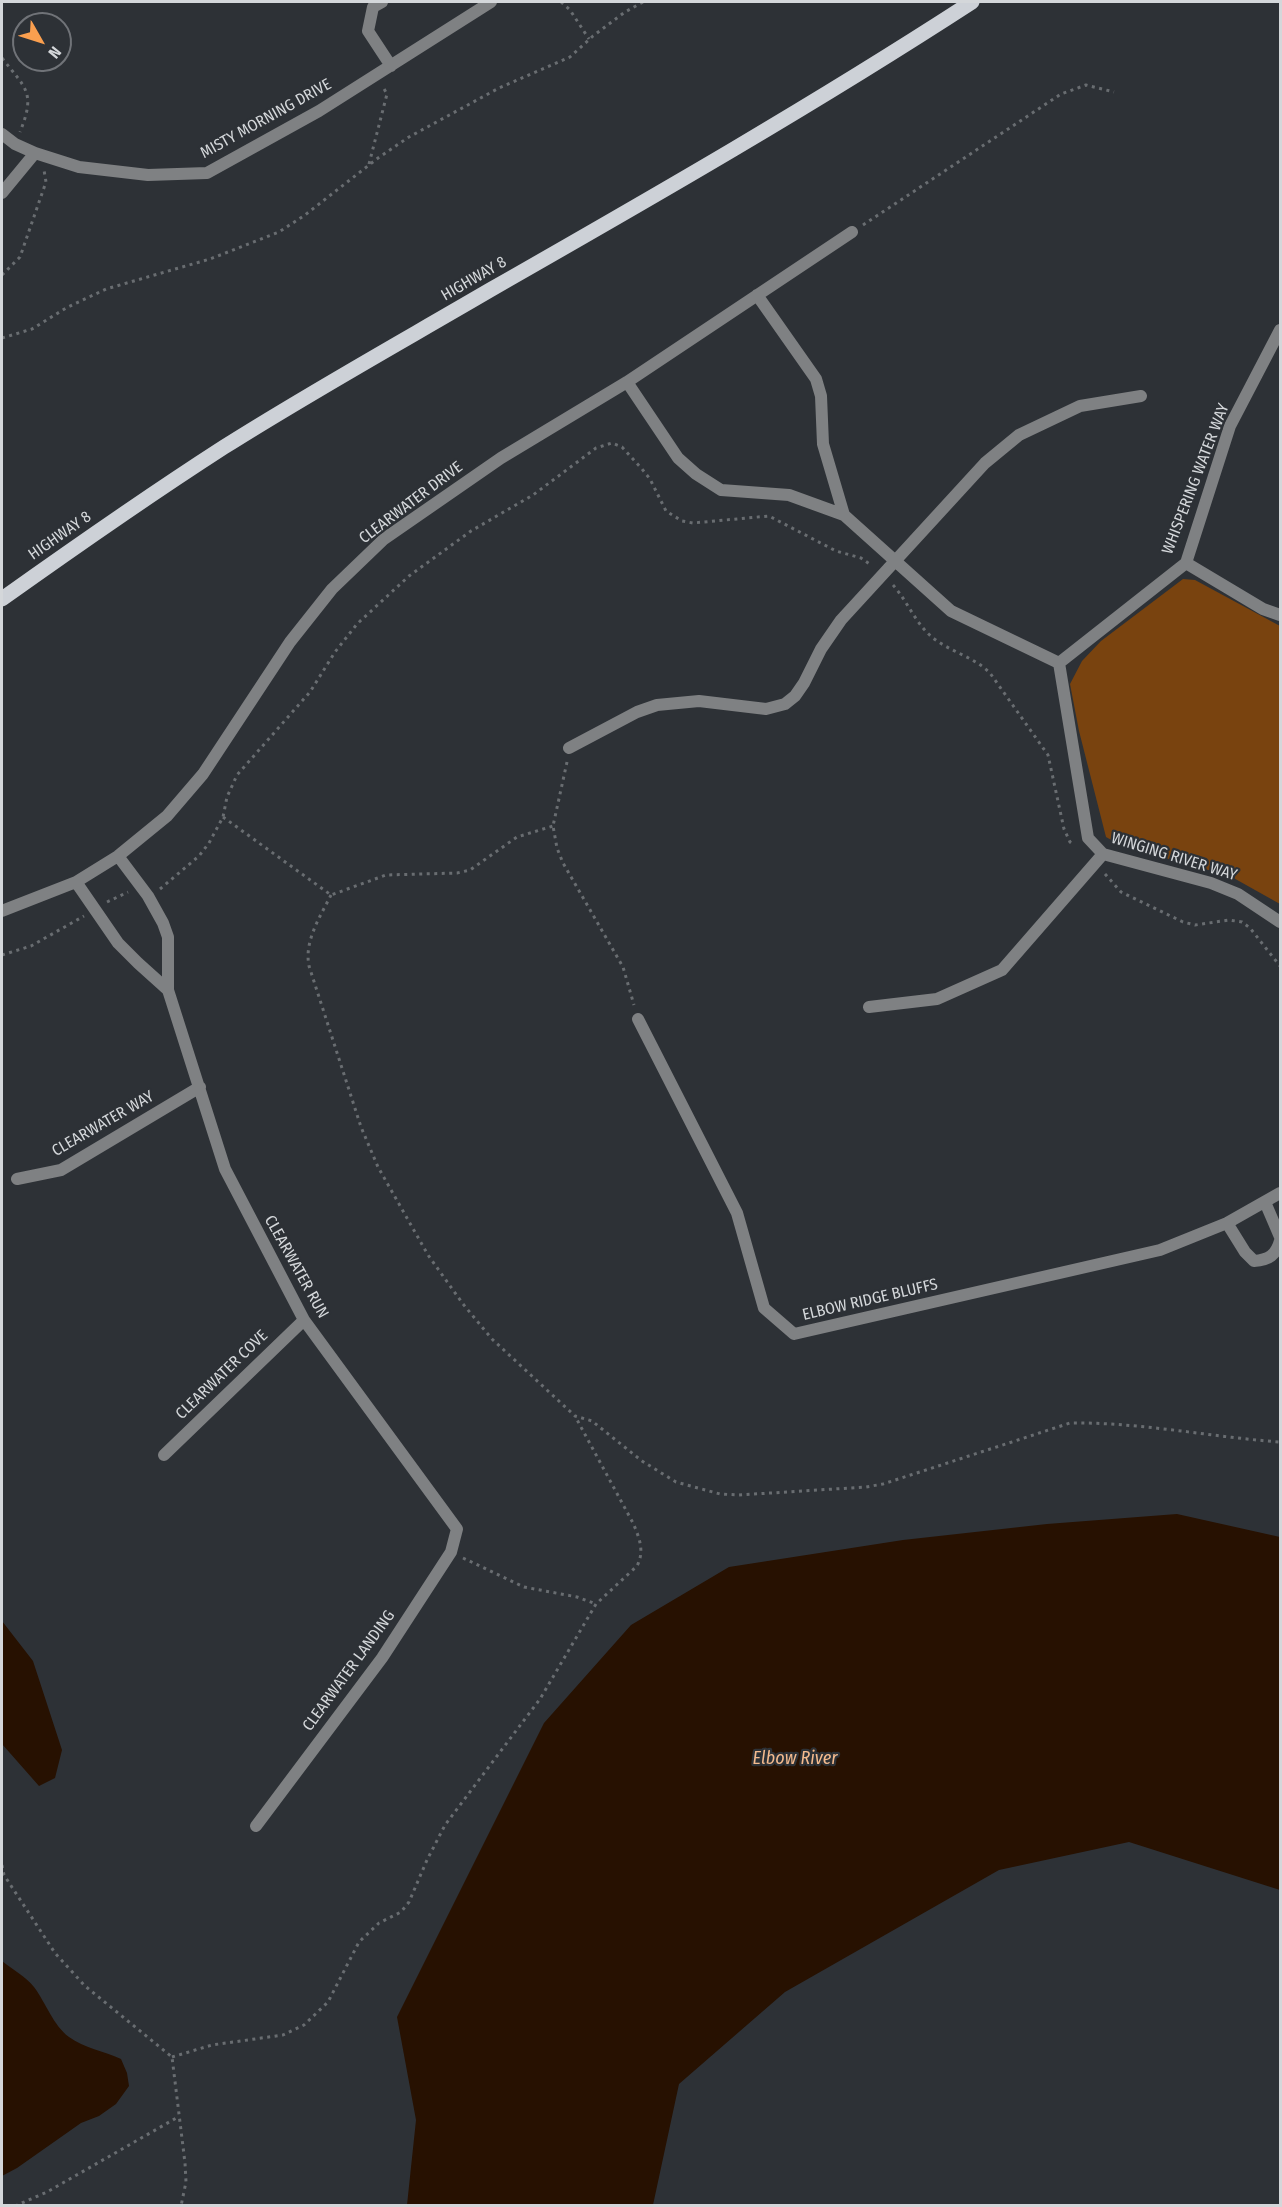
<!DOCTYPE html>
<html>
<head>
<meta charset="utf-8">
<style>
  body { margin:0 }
  #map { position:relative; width:1282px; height:2207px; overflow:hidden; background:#2d3136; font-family:"Fira Sans Condensed",sans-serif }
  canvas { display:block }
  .frame { position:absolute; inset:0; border:3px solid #d4d7da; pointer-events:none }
  .north { position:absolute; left:12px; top:12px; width:60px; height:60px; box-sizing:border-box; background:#2d3136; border:2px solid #707378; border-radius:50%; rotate:129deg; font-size:16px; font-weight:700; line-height:24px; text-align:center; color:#d4d7da }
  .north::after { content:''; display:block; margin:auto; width:21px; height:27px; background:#fa9f4f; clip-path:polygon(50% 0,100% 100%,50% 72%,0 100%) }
</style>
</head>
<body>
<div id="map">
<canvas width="1282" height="2207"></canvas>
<div class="frame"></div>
<div class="north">N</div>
</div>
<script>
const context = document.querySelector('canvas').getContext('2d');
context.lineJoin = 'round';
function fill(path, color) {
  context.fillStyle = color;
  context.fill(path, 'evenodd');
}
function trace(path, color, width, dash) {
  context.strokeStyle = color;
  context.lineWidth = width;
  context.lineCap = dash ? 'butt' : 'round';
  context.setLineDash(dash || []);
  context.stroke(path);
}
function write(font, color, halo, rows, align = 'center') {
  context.font = font + ' "Fira Sans Condensed",sans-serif';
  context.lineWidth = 4.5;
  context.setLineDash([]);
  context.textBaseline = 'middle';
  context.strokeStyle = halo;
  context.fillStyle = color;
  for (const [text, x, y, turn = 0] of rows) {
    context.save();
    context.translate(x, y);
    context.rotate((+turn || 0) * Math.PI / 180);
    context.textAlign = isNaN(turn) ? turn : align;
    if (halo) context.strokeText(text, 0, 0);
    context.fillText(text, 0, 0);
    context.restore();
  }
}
const green = new Path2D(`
  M1183 579 1195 580 1280 626V904L1230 876 1122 846 1106 837 1079 731 1070 684 1082 661 1101 641Z`);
const water = new Path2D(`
  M1177 1514 1280 1537V1890L1129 1842 999 1870 785 1992 679 2084 653 2205H407L416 2120 397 2017 544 1723 631 1625 729 1567 903 1540 1047 1524Z
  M2 1621 33 1661 62 1750 55 1778 39 1786 2 1744Z
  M2 1961C13 1970 25 1976 34 1987 46 2003 53 2025 69 2037 84 2048 104 2051 121 2059L127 2073 129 2086 116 2104 99 2116 81 2123 17 2168 2 2176Z`);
const path = new Path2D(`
  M561 2 570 10 589 39
  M2 58C26 89 36 92 20 132
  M369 164 387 94 383 87
  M863 225 1061 94 1086 85 1114 92
  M2 275 20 257 46 182 44 170
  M2 338 32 329 66 308 106 289 210 259 279 232 305 215 378 158 409 137 499 88 570 57 593 36 625 12 643 2
  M893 585C908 602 915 623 933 638 951 652 974 657 990 673L1048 755 1064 829 1070 842 1074 845
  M567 762 553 826 557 848 563 863 623 967 634 1005
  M223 817 331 895 386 875 457 873 470 870 517 837 553 826
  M1105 874 1121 892 1183 922 1195 925 1229 920 1242 922 1250 928 1280 966
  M160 889 199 856 209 843 223 817 227 797 237 775 310 692 335 652 357 624 409 576 471 531 533 495 596 448 612 443 622 447 642 469 650 479 666 511 682 521 693 523 769 516 836 551 861 558 871 565
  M331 895C320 917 304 941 309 966L361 1127 378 1167 428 1255 463 1304 492 1339 575 1416 592 1421 642 1461 676 1482 720 1494 739 1495 866 1487 883 1484 1070 1423C1140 1422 1210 1437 1280 1442
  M107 902 128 892
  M2 955 31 946 84 916
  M463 1558 524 1587 577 1597 596 1604
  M2 1865 4 1875 55 1953 85 1986 172 2057 185 2163 186 2182 181 2206
  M172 2057 212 2045 283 2035 304 2025 328 2002 359 1942 379 1923 401 1912 409 1902 427 1860 445 1825 540 1699 596 1604 637 1566C645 1551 639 1537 633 1523L575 1416
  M15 2206 47 2192 178 2117`);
const minor = new Path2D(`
  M382 2 373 7 368 31 391 66
  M2 134 15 144 35 153 79 167 148 175 207 173 319 111 491 2
  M2 193 35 153
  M757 295 816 379 821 396 823 444 844 515
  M627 382 678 458 696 474 721 490 789 495 844 515 951 611 1059 663
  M1186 563 1263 609 1280 615
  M1059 663 1186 563 1230 426 1280 330
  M1059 663 1088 838 1103 854 1211 883 1238 894 1280 922
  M569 748 637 712 657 705 699 701 766 709 785 704 795 696 804 683 821 649 841 620 985 463 1019 435 1080 406 1141 396
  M118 856 148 896 163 923 168 937V990L225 1169 304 1320 457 1529 451 1552 382 1658 256 1826
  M76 882 118 943 138 963 168 990
  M2 911 76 882 118 856 167 816 203 774 290 642 332 589 384 539 501 458 627 382 852 232
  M869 1007 937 999 1002 970 1103 854
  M638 1019 737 1213 764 1308 794 1334 1160 1250 1227 1223 1280 1193
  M17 1179 61 1170 200 1087
  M1265 1202 1280 1237
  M1227 1223 1245 1252 1254 1261C1269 1260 1276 1255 1280 1241
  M164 1455 304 1320`);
const primary = new Path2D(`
  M2 599C75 547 148 496 224 447 311 392 401 342 490 290 653 197 815 104 972 2`);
const streetNames = [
  ["MISTY MORNING DRIVE",266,119,-29],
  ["HIGHWAY 8",474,279,-30],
  ["WHISPERING WATER WAY",1196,479,-69],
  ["CLEARWATER DRIVE",411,503,-37],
  ["HIGHWAY 8",60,536,-35],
  ["WINGING RIVER WAY",1174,857,17],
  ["CLEARWATER WAY",103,1124,-30],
  ["CLEARWATER RUN",296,1267,61],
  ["ELBOW RIDGE BLUFFS",870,1300,-13],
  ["CLEARWATER COVE",222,1375,-44],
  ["CLEARWATER LANDING",349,1671,-54]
];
const waterNames = [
  ["Elbow River",795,1759]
];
fill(green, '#79430f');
fill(water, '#271101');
trace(path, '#696d71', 3, [3, 4.5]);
trace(minor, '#7f8183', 12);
trace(primary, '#cdd1d7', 15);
write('16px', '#d4d7da', '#2d3136', streetNames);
write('italic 18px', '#f5bb8e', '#2d3136', waterNames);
</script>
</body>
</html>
